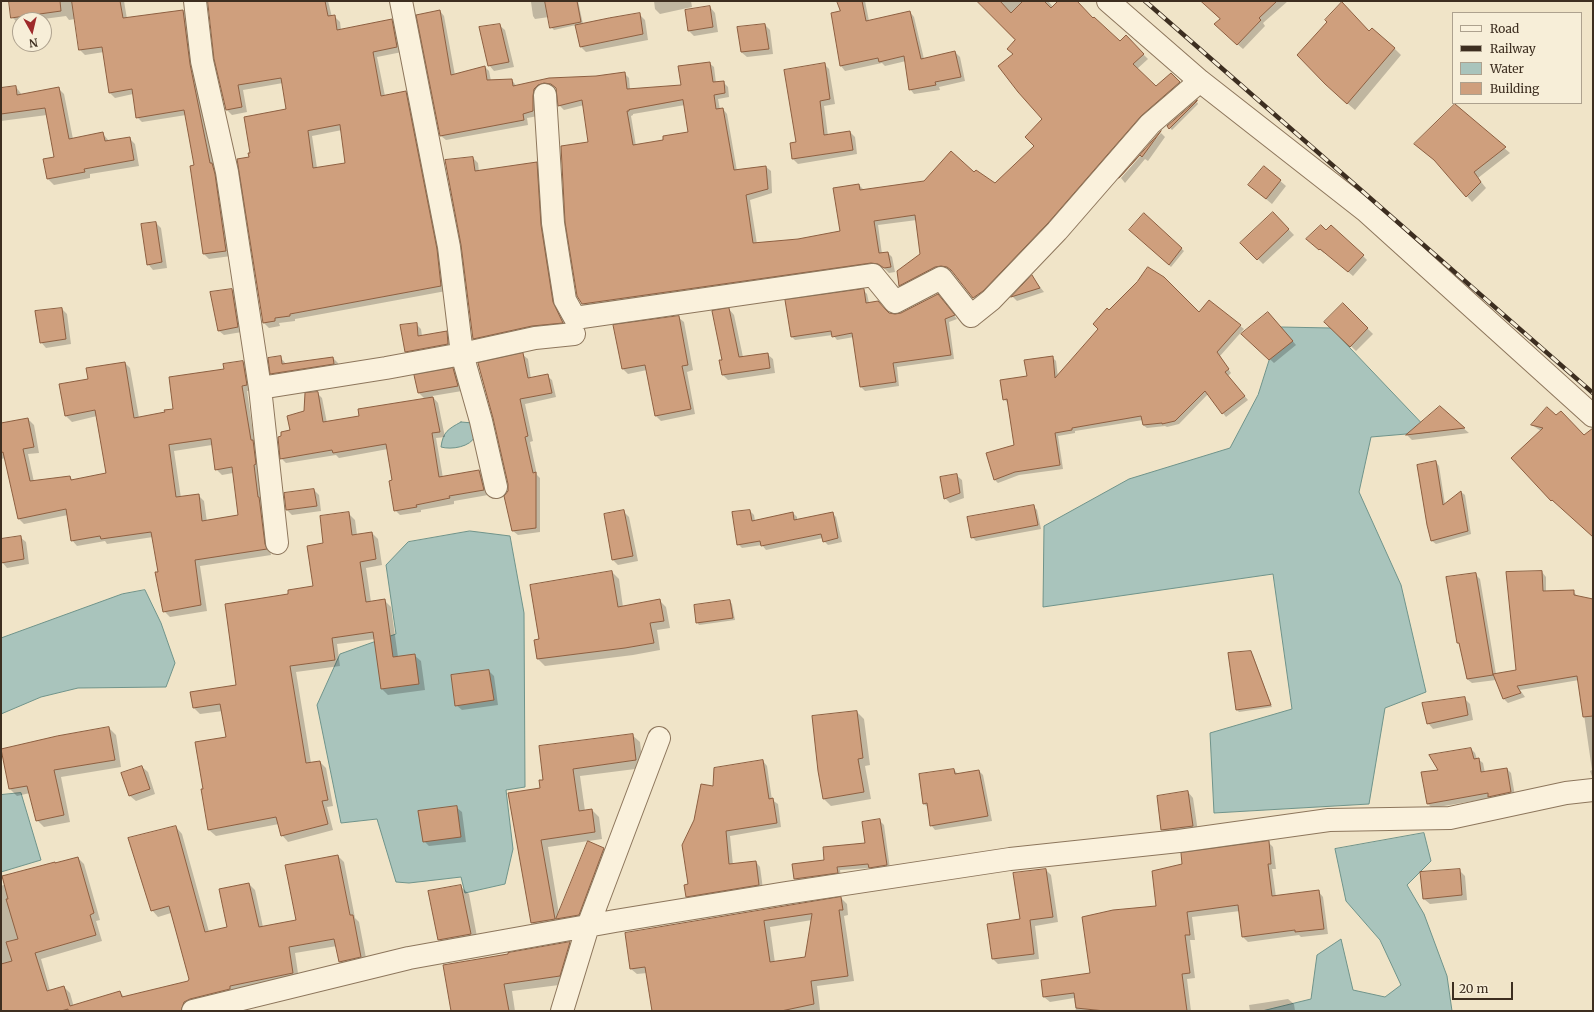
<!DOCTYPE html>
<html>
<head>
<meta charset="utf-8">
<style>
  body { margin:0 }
  #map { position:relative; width:1594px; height:1012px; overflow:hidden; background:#f0e4c8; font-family:Merriweather,serif }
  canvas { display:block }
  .frame { position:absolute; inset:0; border:2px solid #3d2e20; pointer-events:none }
  .legend { position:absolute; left:1452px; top:12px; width:130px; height:92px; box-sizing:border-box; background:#f7eed8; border:1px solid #ada18e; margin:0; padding:5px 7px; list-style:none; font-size:12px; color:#3d2e20 }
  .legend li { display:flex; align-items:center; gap:8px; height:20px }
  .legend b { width:20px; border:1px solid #ada18e }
  .north { position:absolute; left:12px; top:12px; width:40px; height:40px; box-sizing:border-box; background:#f7eed8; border:1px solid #ada18e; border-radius:50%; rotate:172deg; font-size:11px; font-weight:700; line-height:16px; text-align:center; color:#3d2e20 }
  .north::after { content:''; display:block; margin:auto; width:14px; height:18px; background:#9e2a2b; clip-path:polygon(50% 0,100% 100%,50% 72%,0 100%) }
  .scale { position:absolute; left:1452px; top:982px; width:61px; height:18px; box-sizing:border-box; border:2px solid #3d2e20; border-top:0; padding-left:5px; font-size:12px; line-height:14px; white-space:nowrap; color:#3d2e20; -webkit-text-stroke:3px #f7eed8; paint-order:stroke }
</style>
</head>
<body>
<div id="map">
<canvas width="1594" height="1012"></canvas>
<div class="frame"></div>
<ul class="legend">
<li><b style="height:5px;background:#faf1dc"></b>Road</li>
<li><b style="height:5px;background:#3d2e20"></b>Railway</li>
<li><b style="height:11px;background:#a9c4bc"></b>Water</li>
<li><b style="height:11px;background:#cf9f7d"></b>Building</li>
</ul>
<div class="north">N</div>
<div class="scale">20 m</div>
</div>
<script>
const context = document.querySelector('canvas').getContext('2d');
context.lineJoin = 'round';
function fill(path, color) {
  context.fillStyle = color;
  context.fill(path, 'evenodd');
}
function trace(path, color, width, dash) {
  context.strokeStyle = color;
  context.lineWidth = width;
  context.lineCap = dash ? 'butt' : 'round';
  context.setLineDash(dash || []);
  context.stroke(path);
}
const water = new Path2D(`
  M1280 327 1331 328 1430 432 1371 437 1359 492 1401 585 1426 692 1385 708 1369 804 1214 813 1210 733 1292 709 1273 574 1043 607 1044 526 1129 479 1230 448 1258 395Z
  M461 422 473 423C474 427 476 432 475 436 471 447 451 450 441 447 443 432 448 429 461 422Z
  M470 531 510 536 524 613 525 787 506 790 513 849 505 884 465 893 461 877 409 883 396 882 377 819 341 823 317 705 340 654 396 634 386 565 408 542Z
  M145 590 161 623 175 663 166 687 78 688 41 697 1 714V638L122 594Z
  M21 793 41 860 1 872V795Z
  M1424 833 1431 861 1407 885 1424 914 1447 976 1452 1011H1262L1311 999 1317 955 1341 939 1353 990 1385 997 1401 985 1380 940 1346 901 1335 849Z`);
const shadow = new Path2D(`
  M10 1H124L127 19 183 11 188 16 195 70 214 167 217 169 231 256 209 259 204 254 195 166 186 115 142 122 137 117 133 94 115 98 110 93 104 52 85 55 80 50 75 19 69 20 66 16 36 20H20V22H17L12 17Z
  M209 1H328L332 17 334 16 340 22 341 30 392 21 397 26 402 52 377 57 385 96 405 92 411 97 441 255 446 291 295 319V321L279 323 280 326 269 328 264 323 251 158 288 110 283 83 243 90 247 112 232 115 227 110ZM342 130 346 164 317 168 312 136Z
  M536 1H578L583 24 639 14 645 20 648 40 586 52 581 47 576 25 554 30 551 27 549 17 535 19 533 16 531 2Z
  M654 1H691L692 7 660 14 655 9Z
  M838 1H865L869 21 910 12 914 17 924 59 955 52 960 57 965 81 939 87 940 90 914 94 910 89 906 61 885 66 882 63 845 71 841 66 832 14 841 12Z
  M978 1H1048L1053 7 1060 1H1076L1093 19 1120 42 1126 37 1148 59 1137 69 1156 87 1176 79 1184 87 978 302 954 272 946 270 904 290 900 285 921 255 917 220 878 225 882 254 888 253 892 257 895 272 889 273 884 268 876 267 587 309 583 304 589 143 584 105 564 110 559 105 557 88 549 87 538 116 527 118 528 125 446 140 441 136 440 11 444 16 455 75 485 67 489 71 491 81 512 80 517 87 549 79 596 77 624 73 629 78 630 89 682 86 709 63 714 67 716 83 723 82 728 87 729 97 718 99 720 110 723 109 727 114 737 171 766 167 771 171 772 193 750 200 757 244 798 240 841 232 859 185 864 190 975 174 995 185 1036 146 1044 119 1014 54 1016 40ZM685 105 689 133 664 141 636 146 631 116 633 115V114Z
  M1211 1H1288L1263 23 1265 26 1243 49 1221 30V19Z
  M710 7 715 13 718 32 694 36 689 31Z
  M499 25 505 30 514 67 494 71 489 65Z
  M765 25 770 30 773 54 747 57 741 52 738 28Z
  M1369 32 1394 48 1401 55 1355 110 1333 91Z
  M824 64 829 69 835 104 824 106 828 136 850 132 855 137 857 154 798 164 793 159 797 142Z
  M16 87 22 95 58 88 64 94 73 139 103 134 109 141 129 138 135 144 139 166 90 174V178L54 185 48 179 55 158 47 115 1 121V89Z
  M1197 102 1198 104 1172 130 1168 126Z
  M1455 106 1510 153 1478 178 1486 188 1472 202 1438 163 1415 144Z
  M1161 133 1165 137 1148 161 1145 159 1125 183 1121 178Z
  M473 158 478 163 479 172 536 163 541 168 557 308 567 327 479 344 474 338Z
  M1264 167 1286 186 1272 204 1255 190Z
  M1273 213 1294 235 1263 264 1242 243Z
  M1144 215 1184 251 1171 267 1131 230Z
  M156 223 161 228 167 268 153 270 148 264Z
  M1311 243 1363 256 1367 260 1353 276 1325 252 1324 253Z
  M1032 277 1044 292 1017 301 1013 297Z
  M232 290 236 294 242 332 224 335 219 331Z
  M863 290 867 294 869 303 890 314H901L941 299 957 319 949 322 954 359 897 367 899 386 865 391 861 387 854 337 837 340 833 335 795 340 791 336Z
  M1210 301 1244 329 1220 356 1231 373 1228 376 1248 400 1226 417 1208 394 1179 424 1167 427 1165 426 1147 428 1143 425V420L1075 431V433L1058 436 1063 469 1019 475 998 483 995 480 1015 446 1008 403 1004 399 1028 377 1052 357 1056 361 1058 377 1099 329 1109 311 1199 314Z
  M1343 304 1373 334 1356 351 1326 322Z
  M62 309 67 314 71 344 46 348 41 342Z
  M729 309 734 315 743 357 767 354 773 359 775 373 728 380 723 375V360Z
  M678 317 684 322 693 370 687 372 695 414 661 421 656 416 647 370 628 374 623 369Z
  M1272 317 1296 345 1274 363 1247 338Z
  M416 324 421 329 422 336 446 332 451 337 453 349 411 356 406 351Z
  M523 355 528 359 531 379 547 376 552 380 556 397 525 404 533 441 530 442 537 475 540 478V532L518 535 513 531 509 491Z
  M280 357 286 364 333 358 338 363 339 369 277 379 271 373Z
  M243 362 249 368 252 391H247L271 555 200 566 207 611 170 617 164 611 153 537 107 544 105 541 77 546 72 540 68 515 24 524 18 518 6 458 1 459V424L28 419 34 425 39 453 28 454 34 482 70 477 73 481 107 473 97 416 72 422 66 416 60 385 89 380 125 363 130 368 139 418 166 413 174 409 225 370ZM212 445 216 469 222 475 233 473 240 516 207 522 204 501 198 495 181 498 174 451Z
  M453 369 458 374 462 391 432 396 438 403 445 437 436 438 443 478 479 471 484 476 488 495 454 501V504L421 510V512L400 515 395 510 393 481 388 449 339 458 336 455 286 463 281 458 291 431 317 393 322 398 327 423 361 417 425 399 419 393Z
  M1440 408 1469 433 1412 440 1407 435Z
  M1532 425 1584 437 1593 429V536L1535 484 1541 431Z
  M1436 462 1439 466 1445 504 1461 492 1465 495 1471 534 1436 544 1432 541Z
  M956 475 962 480 964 498 950 503 945 498Z
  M314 490 319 495 321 511 292 515 287 510Z
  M1033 506 1037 510 1041 529 976 541 972 537Z
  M750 511 754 515 755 521 793 513 797 517V520L832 513 836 517 842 542 828 545 824 541 823 538 766 550 762 545 742 548 738 544Z
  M624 512 629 517 638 561 618 565 613 560 605 515Z
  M348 513 355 520 357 535 372 533 378 539 382 565 366 568 371 602 384 600 391 607 398 657 414 655 421 661 425 690 388 695 382 689 375 639 337 644 340 666 296 672 311 763 320 762 326 768 333 806 327 807 333 830 288 842 282 835 279 824 216 836 209 830 202 790H204L227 738 223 711 200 714 194 708 237 686 289 595 314 587 325 544Z
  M20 537 26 542 29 564 7 568 2 562 1 540Z
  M612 572 619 579 623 607 659 600 666 607 670 628 657 630 660 650 633 655 545 666 538 659 540 640Z
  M1542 572 1546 577V592L1573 591 1578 597 1593 600V779L1590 771 1592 770 1579 680 1520 690 1525 697 1508 703 1503 698 1496 680 1472 683 1467 679 1460 645 1458 643 1475 574 1480 579 1496 674 1517 671Z
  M730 601 732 604 735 620 699 625 697 622Z
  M1251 652 1253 655 1272 707 1239 712 1237 710Z
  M489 671 494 676 498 705 462 710 456 705Z
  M1464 698 1470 704 1473 720 1433 729 1428 723Z
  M857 712 864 719 870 765 865 766 871 799 831 806 824 799Z
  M109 728 116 735 121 767 61 777 70 822 44 827 37 820 30 793 17 796 10 789 2 750Z
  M632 735 640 742 643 768 580 776 585 811 592 810 599 817 602 839 548 847 559 914 604 849 609 854 584 920 539 930 532 923 509 794 541 788 544 780Z
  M1471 749 1475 753 1477 759H1478L1483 763 1485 773 1507 769 1511 773 1515 796 1491 798 1432 808 1428 804 1439 770Z
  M763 761 767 766 772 800 778 804 781 827 730 836 733 865 756 862 760 867 763 889 691 901 687 896 689 885Z
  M142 767 148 772 155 794 136 801 130 796 123 774Z
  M954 770 958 774 979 771 983 775 992 821 935 830 931 825 929 808 924 804Z
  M1188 792 1193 798 1198 832 1167 835 1162 830 1158 797Z
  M456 807 462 812 466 842 429 846 424 841Z
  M879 820 884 825 890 869 874 871 870 868 840 870 841 876 799 883 795 879 825 860 866 844Z
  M176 827 182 834 209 932 228 928 249 884 255 890 263 927 297 921 338 856 344 862 355 918 359 922 367 963 346 968 340 962 337 946 295 953 299 980 189 1011H94L120 992 125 998 189 982 190 979 171 913 158 917 152 910Z
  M1268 842 1273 847 1276 869H1272L1276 897 1318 891 1323 897 1328 934 1301 937 1299 935 1248 942 1243 937 1240 911 1192 917 1195 940H1190L1195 978 1187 979 1191 1011H1076L1074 998 1050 1002 1044 997 1091 974 1157 906 1184 865Z
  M78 858 84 864 100 920 96 921 102 941 41 959 50 991 64 987 70 993 75 1011H1V886L56 864Z
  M1046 870 1051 875 1058 922 1035 926 1039 959 998 964 993 959 988 925 1021 920Z
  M1459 870 1465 876 1467 900 1430 904 1424 899Z
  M460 886 469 894 478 942 447 948 439 940Z
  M841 898 847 904 848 915 844 916 854 981 817 986 820 1010 813 1011H653L647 973 637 974 631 969 626 934ZM812 920 806 958 775 963 770 927Z
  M570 943 578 951 567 984 512 991 515 1011H452L509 955V954Z
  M1288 999 1294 1004 1295 1011H1250L1249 1005Z`);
const building = new Path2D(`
  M9 1H60L61 11 11 18Z
  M72 1H120L123 18 183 10 190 64 210 163H212L215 174 226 251 203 254 190 166 194 165 184 110 136 118 132 89 109 93 102 47 79 50Z
  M208 1H325L328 16 335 15 337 30 392 19 397 47 373 52 381 96 406 91 437 249 441 286 290 314V316L275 318V321L263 323 237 159 249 157 248 153H250L244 117 286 109 281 78 238 85 242 107 226 110 214 59ZM340 125 345 163 313 168 308 131Z
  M545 1H577L581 22 550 28Z
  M837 1H862L866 21 910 11 921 59 955 51 961 77 935 82 936 85 909 90 904 56 879 62 878 58 840 66 831 13 840 11Z
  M977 1H1000L1011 13 1023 1H1044L1051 8 1058 1H1077L1093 18 1094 17 1120 41 1126 35 1144 54 1133 64 1156 86 1171 73 1180 82 1141 116 1048 223 983 291 973 298 951 270 947 267 941 266 935 267 899 286 897 271 920 254 915 215 874 221 879 253 888 252 891 267 884 268 878 264 871 263 582 304 577 296 565 222 561 146 588 142 582 100 558 106 556 88 551 84 544 83 538 85 534 89 533 96V111L523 114 524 120 440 136 416 15 440 10 451 75 485 66 487 80 512 79 513 86 549 78 596 76 625 72 627 89 681 85 678 66 710 62 713 82 724 81 725 93 714 95 716 109 723 108 734 170 766 166 768 189 746 195 753 243 798 239 840 231 833 188 859 184 860 190 924 181 951 151 974 172 976 170 995 183 1034 146 1025 137 1042 119 1018 92 998 66 1013 54 1007 49 1015 40ZM683 100 688 132 663 136V140L633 145 627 111H629V110Z
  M1201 1H1277L1259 18 1261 20 1237 45 1214 24 1220 19Z
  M1342 2 1369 31 1372 28 1395 48 1347 104 1325 84 1297 55 1327 22 1325 20Z
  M710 6 713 27 688 31 685 10Z
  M640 13 643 34 580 47 575 25 609 18Z
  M500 24 509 62 488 66 479 27Z
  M765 24 769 49 741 52 737 27Z
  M825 63 830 99 820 101 824 135 850 131 853 150 792 159 790 143 796 142 784 70Z
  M16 86 17 95 59 87 69 139 103 132 105 141 130 137 134 160 84 169 85 172 47 179 43 159 54 157 45 108 1 114V88Z
  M1197 101 1169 129 1167 126 1197 100Z
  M1455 104 1506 147 1474 172 1481 182 1466 197 1434 160 1414 144Z
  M1161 131 1142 157 1140 155 1119 178Z
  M473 157 475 171 537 162 541 225 553 302 563 323 532 326 473 339 461 245 445 160Z
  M1264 166 1281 180 1266 199 1248 185Z
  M1273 212 1289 229 1257 260 1240 243Z
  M1144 213 1182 248 1169 265 1129 230Z
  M156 222 162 262 147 265 141 224Z
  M1321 225 1326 230 1331 225 1364 255 1348 272 1320 249 1319 250 1306 239Z
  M1148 267 1164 277 1199 312 1209 300 1241 325 1217 352 1229 369 1225 372 1245 396 1222 414 1205 391 1175 421 1162 424V423L1143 425 1141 416 1072 428V430L1055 433 1060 465 1015 472 994 480 986 453 1014 445 1007 399 1003 400 1000 380 1027 376 1024 360 1053 356 1055 378 1098 329 1093 324 1107 308 1109 310 1137 282Z
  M1032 275 1040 288 1011 297Z
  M232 289 238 327 218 331 210 292Z
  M864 289 866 303 878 301 886 310 889 313 895 314 901 313 938 294 955 315 945 319 951 355 893 363 896 382 860 387 852 333 832 337 831 331 791 337 785 300Z
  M1343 303 1368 328 1350 347 1324 322Z
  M62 308 66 339 40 343 35 311Z
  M729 308 739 357 768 353 770 368 722 375 719 360H722L712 311Z
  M1268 312 1293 341 1269 360 1241 334Z
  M679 316 688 365 682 366 691 409 655 416 645 365 622 369 613 325Z
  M417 323 418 336 447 331 448 344 405 352 400 325Z
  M523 353 528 378 548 374 552 393 520 399 528 436 525 437 533 473 536 472V528L512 531 504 496 508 491V484L493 418 478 363Z
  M281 356 282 364 333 357 334 364 270 374 268 358Z
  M243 361 247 385 242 386 251 440H253L256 464 254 465 258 497H259L265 544 267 549 195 560 201 605 163 612 155 572H158L151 532 101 539 100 536 71 541 66 509 18 519 3 452 1 453V423L28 418 34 447 23 449 30 481 70 476 71 480 106 473 95 410 65 416 59 384 88 379 86 368 125 362 134 418 165 412 164 410 173 409 169 377 224 369 223 364ZM211 439 215 470 232 467 238 515 202 521 199 494 176 497 169 445Z
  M453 368 458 386 418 393 414 375Z
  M318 392 323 422 359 416 358 409 433 397 440 432 432 433 439 477 479 470 484 490 449 496 450 498 416 505 417 507 394 511 389 481 392 480 386 444 333 453 332 450 280 459 278 437 281 436V432L290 430 287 416 304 411 305 393Z
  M1440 406 1465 428 1406 435Z
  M1547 407 1556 415 1561 411 1584 435 1593 428V537L1552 500 1551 501 1511 458 1543 428 1531 425Z
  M1436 461 1443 505 1461 491 1468 531 1431 541 1427 525 1417 465Z
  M957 474 960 493 944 499 940 477Z
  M314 489 317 506 286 510 284 493Z
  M1034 505 1038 525 971 538 967 517Z
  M624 510 633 556 612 560 604 514Z
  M750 510 752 521 793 512 794 520 833 512 838 538 823 542 821 534 761 546 760 541 737 545 732 512Z
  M349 512 352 535 372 532 376 559 360 562 366 602 385 599 393 657 415 654 419 684 381 689 373 632 332 638 335 660 290 666 306 763 320 761 328 800 322 801 328 824 281 836 276 817 208 830 201 789H203L195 742 226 737 220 704 193 708 190 692 236 685 225 604 288 594V590L313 586 307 546 323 543 320 516Z
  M21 536 24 559 1 563V539Z
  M612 571 618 607 660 599 664 621 650 623 654 643 625 648 537 659 534 640 539 639 530 585Z
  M1542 571 1543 591 1574 590V595L1593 599V716L1583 717 1577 676 1517 686 1521 693 1503 699 1493 674 1516 670 1506 572Z
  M1476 573 1493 675 1467 679 1459 643H1457L1446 577Z
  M730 600 733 618 696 623 694 605Z
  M1251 651 1271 705 1236 710 1228 653Z
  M489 670 494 700 455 706 451 675Z
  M1465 697 1468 715 1427 724 1422 703Z
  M857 711 863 758 858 759 864 792 823 799 818 771 812 716Z
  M109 727 115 760 54 770 64 815 36 821 27 786 9 789 1 749 57 736Z
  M633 734 636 760 573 769 579 811 592 809 595 832 541 840 555 919 531 923 508 793 540 788 539 780H543L539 746Z
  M1471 748 1474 759 1479 758 1481 772 1507 768 1511 792 1488 797V793L1427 804 1421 772 1438 770 1429 755Z
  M763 760 769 799 773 798 777 823 726 831 729 864 756 861 759 885 686 897 684 885 688 884 682 845 694 820 701 784 713 786 714 768Z
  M142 766 150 789 129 796 121 773Z
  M954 769 955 774 979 770 988 816 930 826 927 803 923 804 919 774Z
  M1188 791 1193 826 1161 830 1157 796Z
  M457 806 461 837 423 842 418 811Z
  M880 819 887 865 869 868 868 864 837 867 838 873 794 879 792 864 824 860 823 847 865 843 862 822Z
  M176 826 205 932 227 927 219 889 249 883 259 927 296 920 285 865 338 855 350 915H353L361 957 339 962 334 939 289 947 293 973 230 986V989L190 999 184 1002 181 1011H68V1009L61 1011H1V964L12 961 6 942 18 939 6 899H8L2 876 55 862V863L78 857 94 913 90 915 96 935 35 953 47 991 64 986 70 1006 120 991 122 997 188 981 189 979 169 906 151 911 128 838Z
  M588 841 604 848 579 915 556 919Z
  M1269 841 1271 864H1268L1272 896 1319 890 1324 929 1295 932V930L1242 937 1238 905 1187 912 1190 935H1185L1190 973 1182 974 1187 1011H1105L1076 1008 1074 993 1043 997 1041 980 1090 973 1082 917 1113 910 1156 906 1152 871 1182 864 1181 853Z
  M1046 869 1053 917 1030 920 1034 954 992 959 987 924 1020 919 1013 873Z
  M1460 869 1462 895 1423 899 1420 872Z
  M461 885 471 934 438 940 428 891Z
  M841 897 843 910H839L848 976 811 981 814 1004 781 1011H652L645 967 630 969 625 933ZM812 914 805 957 770 962 764 921Z
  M570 942 560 976 504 984 509 1011H451L443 965 508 954V953Z`);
const minor = new Path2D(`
  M195 1 202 61 227 172 260 388 277 543
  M1108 1 1200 81 1366 211 1593 416
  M545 95 553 223 565 300 575 318 873 275 895 302 941 278 971 316 991 300 1057 231 1150 124 1200 81
  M260 388 386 368 462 354 449 247 401 1
  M496 487 481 421 462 354 535 338 574 334
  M193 1011 409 958 615 921 786 893 1010 859 1179 841 1329 820 1450 818 1566 793 1593 790
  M562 1011 588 926 659 738`);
const rail = new Path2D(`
  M1145 1 1593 393`);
fill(water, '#a9c4bc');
trace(water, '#6f938a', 1);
fill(shadow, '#0003');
fill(building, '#cf9f7d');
trace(building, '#8d5f41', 1);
trace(minor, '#8d765c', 24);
trace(minor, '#faf1dc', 22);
trace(rail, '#3d2e20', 4.5);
trace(rail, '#f7eed8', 3, [9]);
</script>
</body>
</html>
